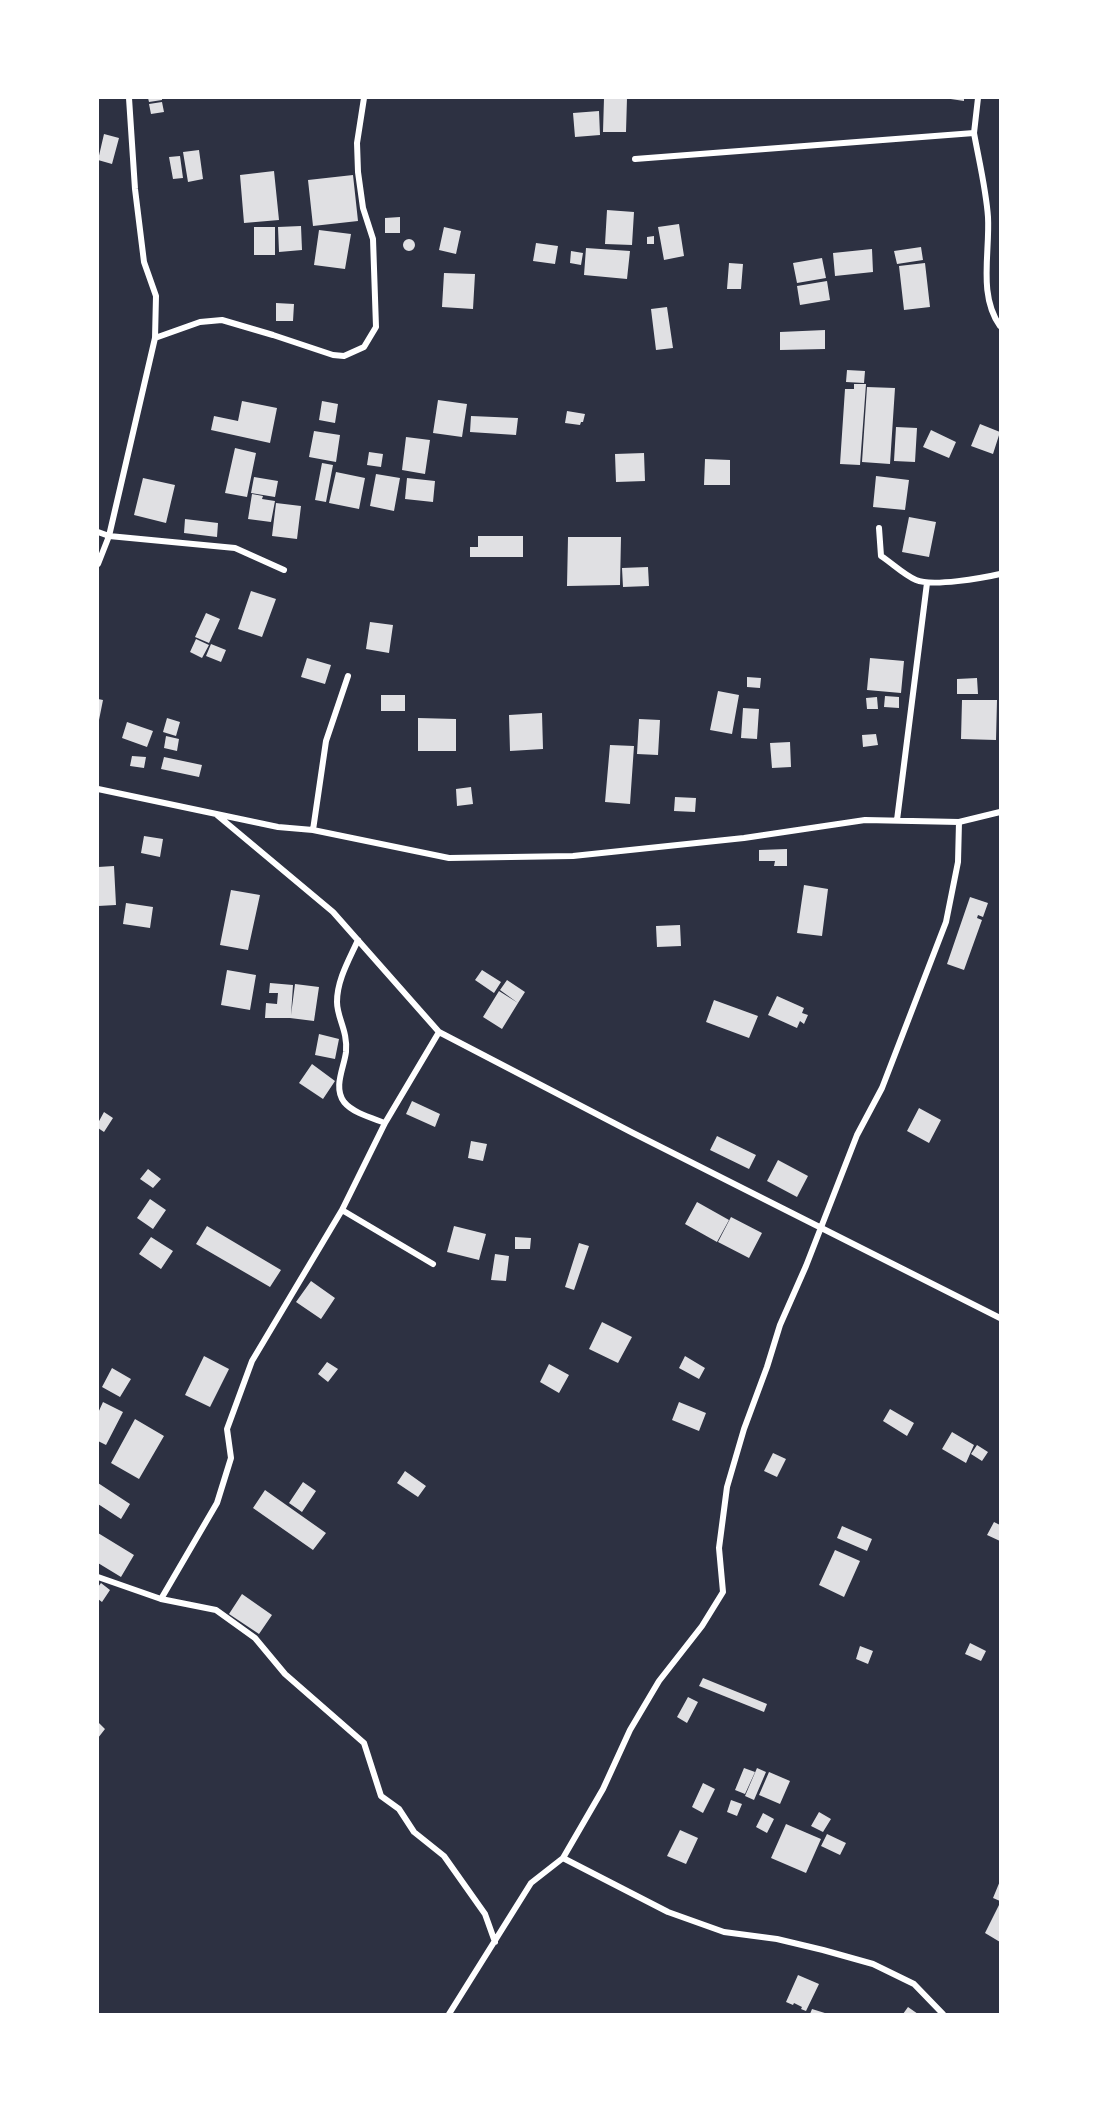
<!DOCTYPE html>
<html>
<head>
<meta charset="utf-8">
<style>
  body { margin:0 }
  #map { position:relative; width:1098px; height:2112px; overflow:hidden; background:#2d3142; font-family:Roboto,sans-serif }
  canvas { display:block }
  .frame { position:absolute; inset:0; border:99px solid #fff; pointer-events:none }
</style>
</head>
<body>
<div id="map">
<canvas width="1098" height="2112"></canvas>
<div class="frame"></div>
</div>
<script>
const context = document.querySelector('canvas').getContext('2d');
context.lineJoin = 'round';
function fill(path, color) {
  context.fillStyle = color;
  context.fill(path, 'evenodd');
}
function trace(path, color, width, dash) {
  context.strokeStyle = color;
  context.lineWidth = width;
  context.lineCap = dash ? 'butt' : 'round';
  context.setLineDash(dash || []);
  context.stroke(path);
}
const building = new Path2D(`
  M148 98H162V100L149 102Z
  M604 98H627L626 132H603Z
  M944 98H964V101Z
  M162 102 164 112 151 114 149 104Z
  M599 111 600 135 575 137 573 113Z
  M104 134 119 138 112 164 98 160Z
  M199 150 203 179 188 182 183 152Z
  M180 156 183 178 173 179 169 157Z
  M274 171 279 220 244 223 240 175Z
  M353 175 358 221 313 226 308 180Z
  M607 210 634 212 632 245 605 244Z
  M400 217V233H385V218Z
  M679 224 684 256 664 260 658 227Z
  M301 226 302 250 279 252 278 227Z
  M254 227H275V255H254Z
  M444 227 461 231 456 254 439 250Z
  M319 230 351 234 345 269 314 265Z
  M654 236V244H647V237Z
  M403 245a6 6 0 1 1 12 0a6 6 0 1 1-12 0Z
  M536 243 558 246 555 264 533 261Z
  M921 247 923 260 897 264 894 251Z
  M586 248 630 251 627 279 584 275Z
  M872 249 873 272 835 276 833 253Z
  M571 251 583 253 581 265 570 263Z
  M822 258 826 278 797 283 793 263Z
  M729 263 743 264 741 289H727Z
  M925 263 930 307 904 310 899 266Z
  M444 273 475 274 473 309 442 307Z
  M827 281 830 300 800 305 797 286Z
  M276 303 294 304 293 321H276Z
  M667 307 673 348 656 350 651 309Z
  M825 330V349L780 350V332Z
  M847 370 865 371 864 383 846 382Z
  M854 384H866L860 465 840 464 845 389H854Z
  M867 387 895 388 890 464 862 462Z
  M438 400 467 404 462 437 433 433Z
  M242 401 277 408 270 443 211 430 214 416 238 421Z
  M322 401 338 404 335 423 319 420Z
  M567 411 585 414 583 422H581L580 425 565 423Z
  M471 416 518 418 516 435 470 432Z
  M980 424 1000 432 993 454 971 446Z
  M896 427 917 428 915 462 894 461Z
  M931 430 956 442 949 458 923 447Z
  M314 431 340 435 336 462 309 457Z
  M406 437 430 440 425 474 402 470Z
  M235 448 256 453 247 497 225 493Z
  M369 452 383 454 381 467 367 465Z
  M644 453 645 481 616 482 615 454Z
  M705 459 730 460V485H704Z
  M322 463 333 465 326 502 315 500Z
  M336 472 365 478 359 509 329 503Z
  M376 474 400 478 394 511 370 506Z
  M876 476 909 480 905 510 873 507Z
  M254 477 278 481 275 497 251 493Z
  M143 478 175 485 166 523 134 515Z
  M407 478 435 481 433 502 405 499Z
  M252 494 263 496 262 499 275 501 271 522 248 519Z
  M276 503 301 506 297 539 272 536Z
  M909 517 936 522 929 557 902 552Z
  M185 519 218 523 217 537 184 533Z
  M478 536H523V557H470V547H478Z
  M568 537H621L620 585 567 586Z
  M648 567 649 586 623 587 622 568Z
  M251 591 276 599 262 637 238 629Z
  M206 613 220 619 209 643 195 637Z
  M370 622 393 625 389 653 366 649Z
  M196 639 209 645 202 658 190 652Z
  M211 644 226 650 221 662 206 656Z
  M307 658 331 665 325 684 301 677Z
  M870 658 904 661 901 693 867 690Z
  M747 677 761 678 760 688 747 687Z
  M977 678 978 694H957V679Z
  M718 691 739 695 732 734 710 730Z
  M381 695H405V711H381Z
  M885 696 899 697V708L884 707Z
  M877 697 878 709H867L866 698Z
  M98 699 103 700 99 720H98Z
  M962 700H997L996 740 961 739Z
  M743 708 759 709 757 739 741 738Z
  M542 713 543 749 510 751 509 715Z
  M167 718 180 722 176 736 163 732Z
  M418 718 456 719V751H418Z
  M639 719 660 720 658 755 637 754Z
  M127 722 153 731 147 747 122 738Z
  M876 734 878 745 863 747 862 735Z
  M166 736 179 739 177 751 164 748Z
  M790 742 791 767 772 768 770 743Z
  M610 745 634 746 630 804 605 802Z
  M132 756 146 757 144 768 130 766Z
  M164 757 202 765 199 777 161 769Z
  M471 787 473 804 457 806 456 789Z
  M675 797 696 798 695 812 674 811Z
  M144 836 163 839 160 857 141 853Z
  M787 849V866H774L775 861H759V850Z
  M114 866 116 905 98 906V867Z
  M804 885 828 889 822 936 797 933Z
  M231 890 260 895 248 950 220 945Z
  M970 897 988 903 983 917 978 915 977 918 982 920 964 970 947 964Z
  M126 903 153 907 150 928 123 924Z
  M680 925 681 946 657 947 656 926Z
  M227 970 256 975 250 1010 221 1005Z
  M482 970 501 982 494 993 475 980Z
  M507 980 525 992 518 1003 500 990Z
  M270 983 293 985 291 1015 295 984 319 987 314 1021 290 1018H265L266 1003 277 1004 278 993H269Z
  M499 991 518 1003 502 1029 483 1017Z
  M777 996 804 1008 802 1013 808 1015 804 1024 800 1021 797 1028 768 1015Z
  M714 1000 758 1016 749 1038 706 1022Z
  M319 1034 339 1039 335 1059 315 1055Z
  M312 1064 335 1081 323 1099 299 1083Z
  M412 1101 440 1114 435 1127 406 1114Z
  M919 1108 941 1120 929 1143 907 1131Z
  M104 1112 113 1118 104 1132 98 1128V1123Z
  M717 1136 756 1155 749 1169 710 1150Z
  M471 1141 487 1144 483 1161 468 1158Z
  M778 1160 808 1176 797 1197 767 1181Z
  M148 1169 161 1179 153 1188 140 1179Z
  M150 1199 166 1210 153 1229 137 1218Z
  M697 1202 729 1220 717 1242 685 1224Z
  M731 1217 762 1233 749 1258 718 1242Z
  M207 1226 281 1270 270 1287 196 1244Z
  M454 1226 486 1234 479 1260 447 1252Z
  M151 1237 173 1251 161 1269 139 1254Z
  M515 1237 531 1238 530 1249H515Z
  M579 1243 589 1246 574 1290 565 1287Z
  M495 1254 509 1256 506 1281 491 1280Z
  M311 1281 335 1298 321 1319 296 1302Z
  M602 1322 632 1337 618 1363 589 1349Z
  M204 1356 229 1369 210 1407 185 1395Z
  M685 1356 705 1368 699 1379 679 1368Z
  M327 1362 338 1369 328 1382 318 1374Z
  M549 1364 569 1375 559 1393 540 1382Z
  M112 1368 131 1379 120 1397 102 1387Z
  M103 1402 123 1412 106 1445 98 1441V1413Z
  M679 1402 706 1413 699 1431 672 1420Z
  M890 1409 914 1423 907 1436 883 1421Z
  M135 1419 164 1436 139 1479 111 1463Z
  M952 1432 974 1445 966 1463 942 1449Z
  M977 1445 988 1452 982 1461 971 1454Z
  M773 1453 786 1459 777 1477 764 1471Z
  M405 1471 426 1486 418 1497 397 1483Z
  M303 1482 316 1491 302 1512 289 1503Z
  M98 1483 130 1504 121 1519 98 1504Z
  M265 1490 326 1533 313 1550 253 1508Z
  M994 1522 1000 1525V1541L987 1535Z
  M842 1526 872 1539 867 1551 837 1538Z
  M98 1533 134 1555 121 1577 98 1563Z
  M835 1550 860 1561 844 1597 819 1585Z
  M101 1583 110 1590 102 1602 98 1599V1587Z
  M242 1594 272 1615 259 1634 229 1614Z
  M970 1643 986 1651 981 1661 965 1654Z
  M860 1646 873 1651 868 1664 856 1659Z
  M703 1678 767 1704 764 1712 699 1686Z
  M688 1697 698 1702 687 1723 677 1717Z
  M98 1722 105 1729 98 1738Z
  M744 1768 755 1772 745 1794 735 1790Z
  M757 1768 766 1772 754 1800 745 1796Z
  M769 1772 790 1781 780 1804 759 1795Z
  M703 1783 715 1789 703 1813 692 1807Z
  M731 1800 742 1804 737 1816 727 1812Z
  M819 1812 831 1819 823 1832 811 1826Z
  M763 1813 774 1819 767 1833 756 1827Z
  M786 1824 821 1839 806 1873 771 1858Z
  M680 1830 698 1838 686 1864 667 1856Z
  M827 1834 846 1843 840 1855 821 1846Z
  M1000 1881V1901L993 1898Z
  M1000 1903V1942L985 1933Z
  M798 1975 819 1984 806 2011 801 2009 802 2007 794 2003 793 2005 786 2002Z
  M908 2007 918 2014H903Z
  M812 2009 828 2014H810Z`);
const minor = new Path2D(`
  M974 133 978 98
  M635 159 974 133C979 161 986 189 988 217 990 253 978 295 1000 326
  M155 338 200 322 222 320 273 335 333 355 344 356 364 347 376 327 373 239 363 208 358 172 357 143 364 98
  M879 528 881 556C892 563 904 575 916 580 932 587 983 578 1000 574
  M98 532 109 536 235 548 284 570
  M98 564 109 536 155 338 156 296 144 262 135 189 129 98
  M98 789 278 827 313 830 449 858 573 856 744 838 865 820 959 822 1000 812
  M217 815 333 912 439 1032
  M897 820 927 583
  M313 830 326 741 348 676
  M358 940C349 960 337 980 337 1002 337 1018 348 1031 346 1052 344 1068 333 1087 344 1102 353 1113 372 1118 385 1123
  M342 1210 433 1264
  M98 1577 161 1599 217 1503 231 1458 227 1429 252 1361 342 1210 385 1123 439 1032 633 1133 1000 1318
  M161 1599 216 1610 255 1638 285 1674 364 1743 381 1796 399 1809 414 1832 444 1856 485 1914 495 1942
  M563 1858 668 1912 724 1932 777 1939 823 1950 873 1964 914 1984 943 2014
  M449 2014 531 1883 563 1858 603 1789 630 1730 659 1681 702 1626 723 1592 719 1548 727 1487 744 1429 767 1367 780 1325 806 1266 857 1135 882 1088 946 922 958 862 959 822`);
fill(building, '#e0e0e3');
trace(minor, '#fff', 6);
</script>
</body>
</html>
